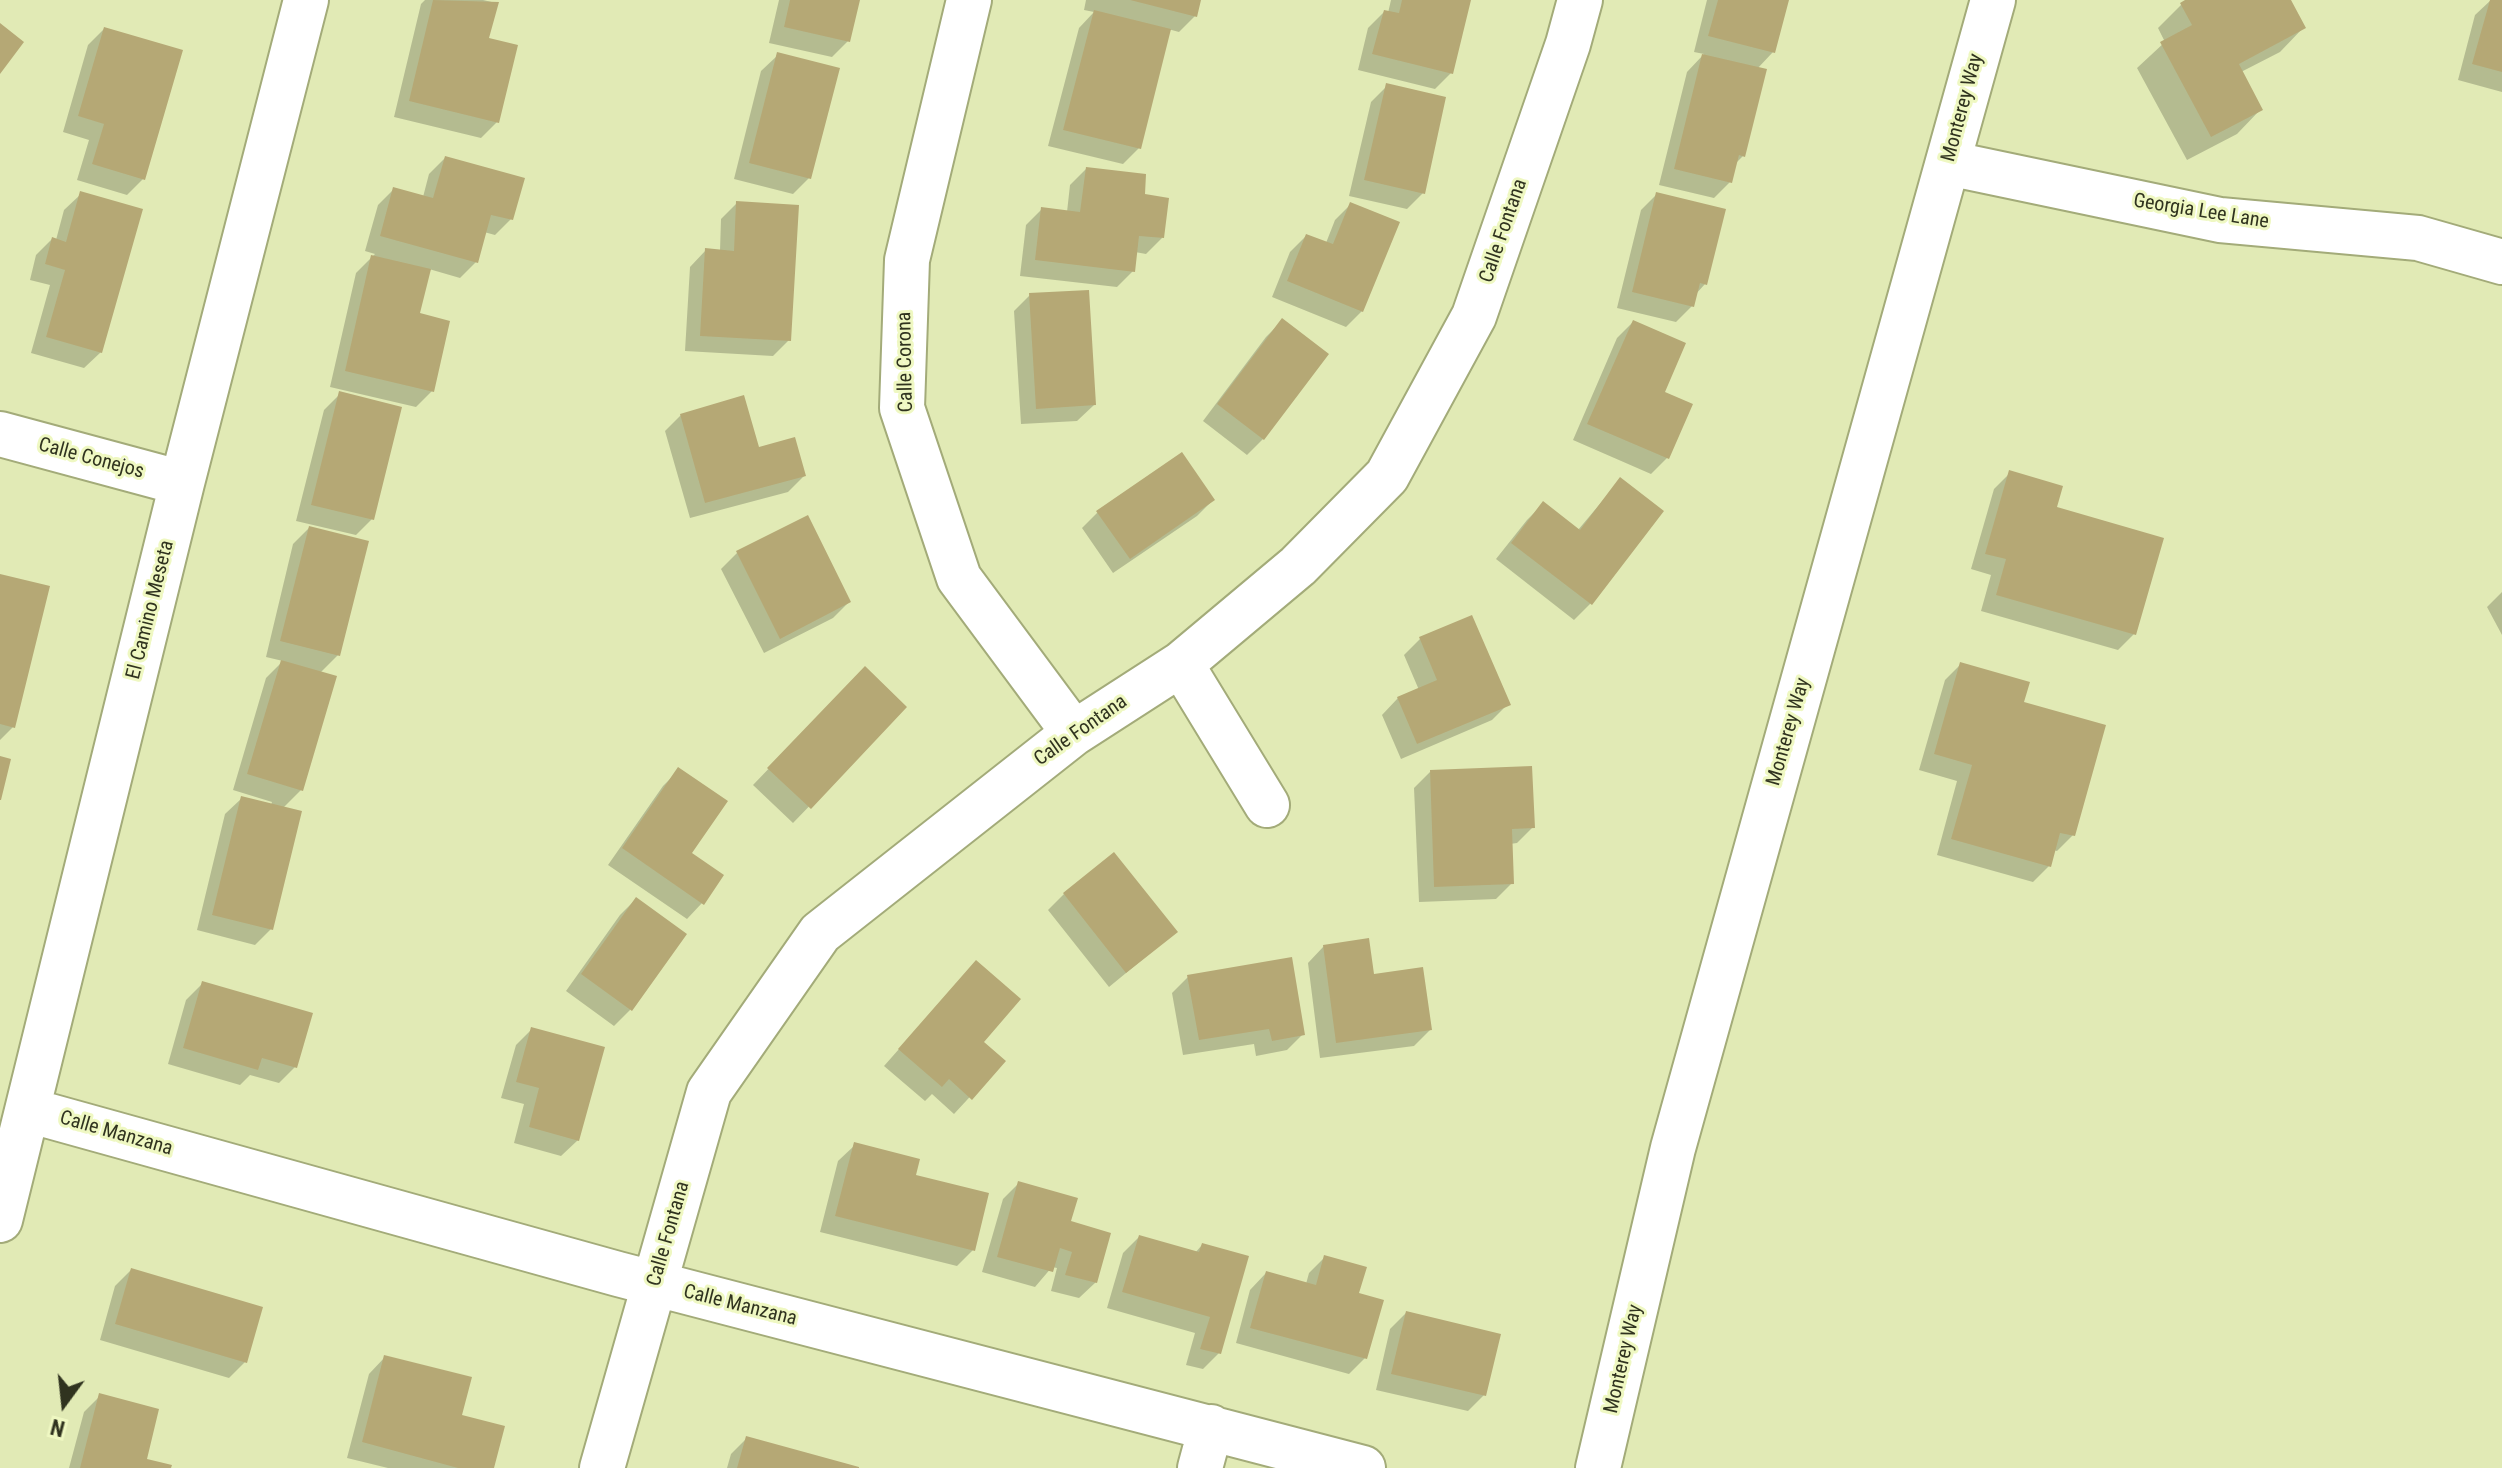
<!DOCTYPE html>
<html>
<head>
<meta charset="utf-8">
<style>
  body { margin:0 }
  #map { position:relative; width:2502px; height:1468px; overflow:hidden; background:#e1eab5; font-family:"Roboto Condensed",sans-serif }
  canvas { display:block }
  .north { position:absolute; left:24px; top:1364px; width:80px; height:80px; -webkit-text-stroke:6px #eff8c2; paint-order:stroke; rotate:195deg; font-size:22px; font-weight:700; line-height:32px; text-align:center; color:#30331f }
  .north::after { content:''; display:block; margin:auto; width:28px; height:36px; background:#30331f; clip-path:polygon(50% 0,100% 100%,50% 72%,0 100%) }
</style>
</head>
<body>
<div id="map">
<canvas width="2502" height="1468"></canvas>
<div class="north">N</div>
</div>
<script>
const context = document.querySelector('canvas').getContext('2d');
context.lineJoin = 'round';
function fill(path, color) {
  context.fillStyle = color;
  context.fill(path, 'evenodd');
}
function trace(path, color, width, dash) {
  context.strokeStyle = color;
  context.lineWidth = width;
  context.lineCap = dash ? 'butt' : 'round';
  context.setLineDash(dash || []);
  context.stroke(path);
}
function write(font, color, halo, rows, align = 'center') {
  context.font = font + ' "Roboto Condensed",sans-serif';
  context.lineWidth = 6;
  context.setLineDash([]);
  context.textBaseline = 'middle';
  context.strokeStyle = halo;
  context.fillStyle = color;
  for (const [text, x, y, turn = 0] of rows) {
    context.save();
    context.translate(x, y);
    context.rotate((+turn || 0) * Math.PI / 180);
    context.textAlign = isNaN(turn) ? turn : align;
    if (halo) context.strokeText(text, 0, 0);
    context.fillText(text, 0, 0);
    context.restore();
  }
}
const shadow = new Path2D(`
  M425 0H483L496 3 487 40 497 122 481 138 394 117 421 4Z
  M779 0H858L848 41 832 57 769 43Z
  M1086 0H1199L1195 16 1179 32 1168 29 1139 148 1123 164 1048 146 1079 28 1094 12 1084 10Z
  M1391 0H1469L1451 73 1435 89 1358 70 1368 28 1384 12 1388 13Z
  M1707 0H1787L1773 52 1757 69 1743 156 1735 164 1730 182 1714 198 1659 185 1687 72 1704 54 1694 52Z
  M2190 0H2288L2303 28 2280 52 2241 72 2260 110 2237 134 2187 160 2137 68 2165 42 2158 28 2182 4Z
  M2491 0 2502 2V92L2458 80 2475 15Z
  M104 29 143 179 127 195 77 180 89 140 63 132 88 45Z
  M778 55 809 178 793 194 734 179 761 71Z
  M1387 86 1423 193 1407 209 1349 196 1371 102Z
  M445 158 511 219 495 235 484 232 476 262 460 278 429 269 418 315 432 391 416 407 330 387 356 273 375 254 365 251 378 205 394 189 423 197 429 174Z
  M1086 169 1142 196 1162 238 1146 254 1135 252 1133 271 1117 287 1020 276 1026 225 1042 209 1067 212 1070 185Z
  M81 194 101 352 84 368 31 353 50 285 30 280 36 255 52 239 56 240 64 210Z
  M1657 194 1705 284 1695 295 1692 306 1676 322 1617 308 1641 210Z
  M737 203 789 340 773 356 685 351 690 267 706 250 720 251 721 219Z
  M1351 204 1362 311 1346 327 1272 297 1290 252 1306 236 1326 243 1335 220Z
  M1030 295 1094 405 1077 421 1021 424 1014 311Z
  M1282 321 1263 439 1247 455 1203 421 1266 337Z
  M1633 322 1662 393 1667 458 1651 474 1573 440 1617 338Z
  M340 394 372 519 356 535 296 521 324 410Z
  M681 415 757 449 804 476 788 492 690 518 665 431Z
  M2010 473 2134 634 2118 650 1981 611 1991 575 1971 569 1994 489Z
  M1620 480 1662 512 1590 604 1574 620 1496 559 1527 520 1543 504 1578 530Z
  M1213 500 1197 516 1113 573 1082 528 1098 512Z
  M807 517 849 602 833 618 764 653 721 569 737 553Z
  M309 528 338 655 320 673 301 790 283 808 272 928 255 945 197 930 225 814 242 798 271 805 272 802 233 790 266 678 283 661 266 657 293 544Z
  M0 576 13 727 0 740Z
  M2502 592V635L2487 607Z
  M1420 639 1508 704 1492 720 1401 759 1382 715 1398 698 1419 690 1404 655Z
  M1961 664 2022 703 2073 835 2057 851 2053 850 2049 866 2033 882 1937 855 1957 781 1919 770 1945 680Z
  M849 685 904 708 793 823 753 785Z
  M679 770 689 853 702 903 687 919 608 865 663 786Z
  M1430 772 1533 827 1517 843 1510 844 1512 883 1496 899 1419 902 1414 788Z
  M1064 894 1176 932 1109 987 1048 910Z
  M636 899 630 1010 614 1026 566 991 620 915Z
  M1324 946 1372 977 1430 1030 1414 1046 1320 1058 1308 963Z
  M976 962 981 1042 1003 1061 954 1114 932 1094 925 1101 884 1066Z
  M1188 977 1303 1034 1287 1050 1256 1056 1254 1044 1183 1055 1172 993Z
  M202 984 295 1067 279 1083 250 1075 240 1085 168 1064 186 1000Z
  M532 1029 578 1140 561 1156 514 1143 524 1104 501 1098 516 1045Z
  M855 1145 914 1177 973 1250 957 1266 820 1232 838 1161Z
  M1019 1183 1068 1223 1096 1282 1079 1298 1051 1291 1057 1268 1052 1267 1035 1287 982 1272 1003 1199Z
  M1139 1237 1195 1253 1202 1245 1219 1353 1203 1369 1186 1365 1195 1333 1107 1308 1123 1253Z
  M1325 1257 1357 1295 1365 1358 1349 1374 1236 1343 1250 1290 1266 1273 1306 1284 1309 1273Z
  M131 1270 245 1362 229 1378 100 1340 115 1286Z
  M1406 1313 1484 1395 1468 1411 1376 1390 1390 1329Z
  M385 1357 459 1416 492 1468H388L347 1458 369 1374Z
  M100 1396 144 1460 169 1468H69L84 1412Z
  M747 1438 855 1468H727L731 1454Z`);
const building = new Path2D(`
  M433 0 499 2 489 38 518 45 499 123 409 101Z
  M790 0H860L850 42 784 27Z
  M1130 0H1201L1197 17Z
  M1402 0H1471L1453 74 1372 54 1384 10 1399 13Z
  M1718 0H1789L1775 53 1708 36Z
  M2185 0H2291L2306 28 2239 64 2263 110 2211 137 2160 42 2192 25 2180 3Z
  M2490 0H2502V72L2472 64Z
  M1094 10 1171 29 1141 149 1063 130Z
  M0 23 24 42 0 74Z
  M104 27 183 50 145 180 92 164 104 124 78 116Z
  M777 52 840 68 811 179 749 163Z
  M1702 54 1767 69 1745 157 1739 155 1732 183 1674 169Z
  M1386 83 1446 97 1425 194 1364 180Z
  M445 156 525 178 513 220 491 215 478 263 380 236 393 187 433 198Z
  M1086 167 1146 174 1145 194 1169 198 1164 238 1139 236 1135 272 1035 260 1041 207 1080 212Z
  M80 191 143 209 102 353 46 337 65 270 45 264 52 237 66 242Z
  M1656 192 1726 209 1707 285 1700 283 1694 307 1632 292Z
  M736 201 799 205 791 341 700 336 705 248 734 251Z
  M1350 202 1400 222 1363 312 1287 281 1306 234 1333 244Z
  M371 255 431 269 420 313 450 321 434 392 345 371Z
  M1089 290 1096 405 1036 409 1029 293Z
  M1282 318 1329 354 1264 440 1217 404Z
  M1633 320 1686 343 1665 392 1693 404 1669 459 1587 424Z
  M339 391 402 407 374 520 311 505Z
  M744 395 759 447 795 437 806 476 705 503 680 414Z
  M1182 452 1215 500 1130 559 1096 511Z
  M2009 470 2063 486 2057 507 2164 538 2136 635 1996 595 2006 559 1985 554Z
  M1620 477 1664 511 1592 605 1511 543 1543 501 1580 530Z
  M808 515 851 602 780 639 736 551Z
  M309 526 369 541 340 656 280 641Z
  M0 574 50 586 15 728 0 724Z
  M1472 615 1511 705 1417 744 1397 697 1437 680 1419 637Z
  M281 660 337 676 303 791 247 774Z
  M1960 662 2030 682 2024 702 2106 725 2075 836 2060 833 2051 867 1951 839 1972 765 1934 754Z
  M865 666 907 707 811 809 767 768Z
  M0 756 11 759 1 800H0Z
  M1532 766 1535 828 1512 829 1514 884 1434 887 1430 770Z
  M678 767 728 801 692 853 724 875 704 905 622 848Z
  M241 796 302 811 273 930 212 915Z
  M1114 852 1178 932 1126 973 1063 893Z
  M636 897 687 934 632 1011 581 974Z
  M1369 938 1374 974 1423 967 1432 1030 1336 1043 1323 945Z
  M1292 957 1305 1035 1272 1041 1269 1029 1199 1040 1187 975Z
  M976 960 1021 999 984 1042 1006 1061 972 1100 949 1079 942 1087 898 1049Z
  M202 981 313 1013 297 1068 262 1058 258 1070 183 1048Z
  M531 1027 605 1047 579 1141 529 1127 539 1088 516 1082Z
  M854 1142 920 1159 916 1175 989 1193 975 1251 835 1216Z
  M1018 1181 1078 1198 1071 1221 1111 1233 1097 1283 1065 1275 1072 1252 1060 1248 1053 1272 997 1257Z
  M1139 1235 1199 1252 1202 1243 1249 1256 1221 1354 1200 1349 1210 1317 1122 1292Z
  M1324 1255 1367 1267 1359 1293 1384 1300 1367 1359 1250 1328 1266 1271 1316 1285Z
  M131 1268 263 1307 247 1363 115 1324Z
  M1406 1311 1501 1334 1486 1396 1391 1374Z
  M384 1355 472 1377 462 1415 505 1426 494 1468H458L362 1442Z
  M99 1393 159 1409 147 1459 172 1465 171 1468H80Z
  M746 1436 859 1467V1468H737Z`);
const street = new Path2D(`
  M969 0 907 260 902 408 959 578 1074 733
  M1948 163 2220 220 2418 238 2502 262
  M0 434 182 483
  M1181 664 1267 805
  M28 1110 618 1274 1363 1468
  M0 1220 182 483 306 0
  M602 1468 709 1092 820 933 1074 733 1181 664 1298 566 1387 476 1474 316 1568 44 1580 0
  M1200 1468 1211 1427
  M1598 1468 1673 1148 1993 0`);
const streetNames = [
  ["Monterey Way",1963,108,-75],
  ["Georgia Lee Lane",2201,212,9],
  ["Calle Fontana",1504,231,-71],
  ["Calle Corona",906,362,-91],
  ["Calle Conejos",91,459,15],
  ["El Camino Meseta",151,610,-76],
  ["Calle Fontana",1081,731,-35],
  ["Monterey Way",1789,732,-74],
  ["Calle Manzana",116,1134,16],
  ["Calle Fontana",669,1234,-74],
  ["Calle Manzana",740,1306,14],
  ["Monterey Way",1624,1359,-77]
];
fill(shadow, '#0003');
fill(building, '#b5a875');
trace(street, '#a3ab79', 48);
trace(street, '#fff', 44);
write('20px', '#30331f', '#eff8c2', streetNames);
</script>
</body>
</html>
